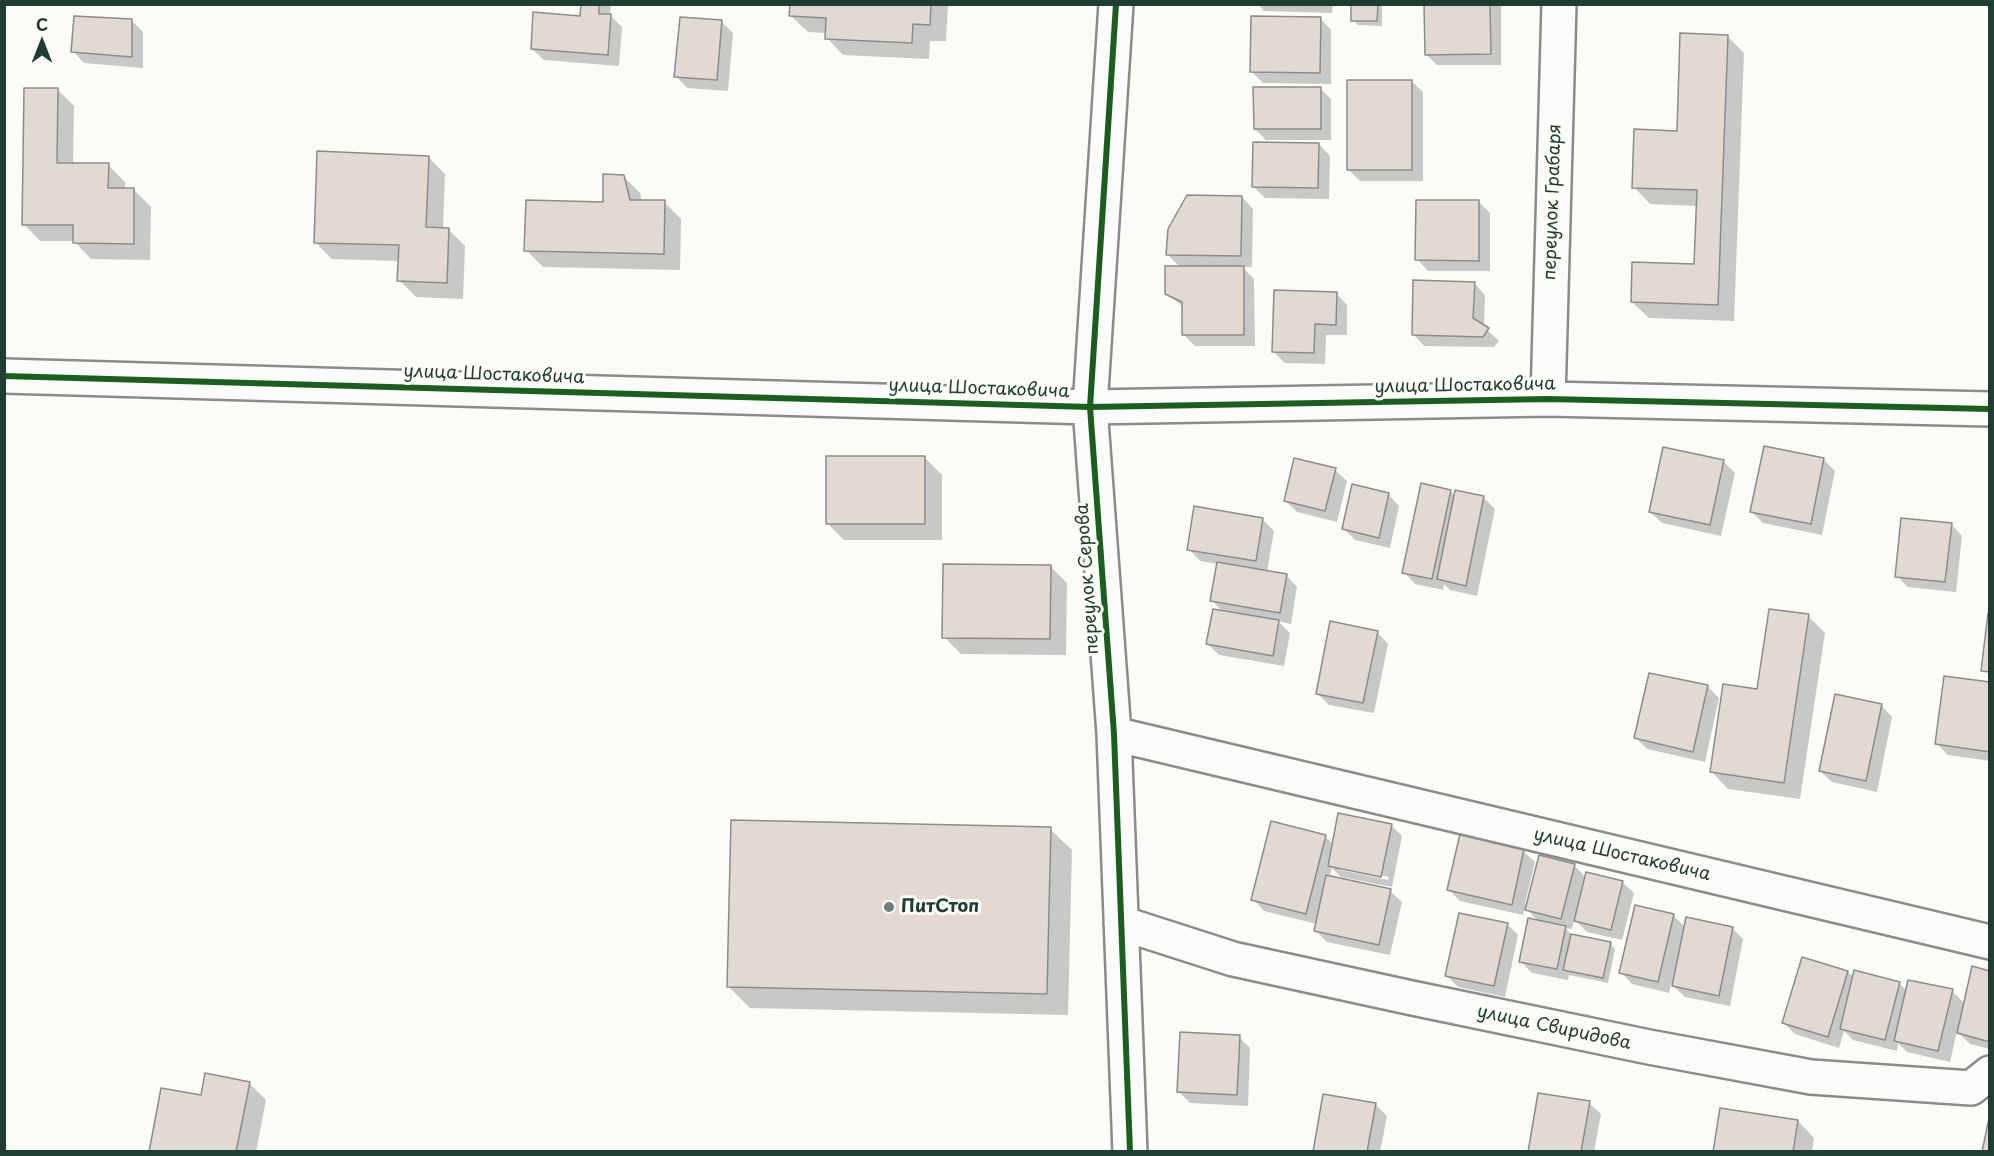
<!DOCTYPE html>
<html>
<head>
<meta charset="utf-8">
<style>
  body { margin:0 }
  #map { position:relative; width:1994px; height:1156px; overflow:hidden; background:#fcfbf8; font-family:"Playpen Sans",sans-serif }
  canvas { display:block }
  .frame { position:absolute; inset:0; border:6px solid #1f3d34; pointer-events:none }
  .north { position:absolute; left:12px; top:12px; width:60px; height:60px; -webkit-text-stroke:4px #fdfcf7; paint-order:stroke; rotate:0deg; font-size:16px; font-weight:700; line-height:24px; text-align:center; color:#1f3d34 }
  .north::after { content:''; display:block; margin:auto; width:21px; height:27px; background:#1f3d34; clip-path:polygon(50% 0,100% 100%,50% 72%,0 100%) }
</style>
</head>
<body>
<div id="map">
<canvas width="1994" height="1156"></canvas>
<div class="frame"></div>
<div class="north">С</div>
</div>
<script>
const context = document.querySelector('canvas').getContext('2d');
context.lineJoin = 'round';
function fill(path, color) {
  context.fillStyle = color;
  context.fill(path, 'evenodd');
}
function trace(path, color, width, dash) {
  context.strokeStyle = color;
  context.lineWidth = width;
  context.lineCap = dash ? 'butt' : 'round';
  context.setLineDash(dash || []);
  context.stroke(path);
}
function write(font, color, halo, rows, align = 'center') {
  context.font = font + ' "Playpen Sans",sans-serif';
  context.lineWidth = 6;
  context.setLineDash([]);
  context.textBaseline = 'middle';
  context.strokeStyle = halo;
  context.fillStyle = color;
  for (const [text, x, y, turn = 0] of rows) {
    context.save();
    context.translate(x, y);
    context.rotate((+turn || 0) * Math.PI / 180);
    context.textAlign = isNaN(turn) ? turn : align;
    if (halo) context.strokeText(text, 0, 0);
    context.fillText(text, 0, 0);
    context.restore();
  }
}
const shadow = new Path2D(`
  M582 4H611L610 15 622 27 619 66 544 60 532 49 581 18Z
  M791 4H948L946 41H930L929 59 843 55 827 38V33L808 32 791 16Z
  M1258 4H1333L1332 13 1264 11Z
  M1353 4H1382V26L1358 25 1353 20Z
  M1426 4H1501V65H1437L1426 54Z
  M1320 18 1331 30V84L1263 83 1252 72Z
  M132 21 143 32V68L84 63 73 51Z
  M721 21 733 33 728 91 687 88 676 76Z
  M1727 36 1744 53 1734 321 1649 318 1632 302 1696 266 1698 206 1650 204 1634 187 1678 132Z
  M1411 81 1423 92V181H1360L1349 170Z
  M1320 88 1331 99V140H1266L1255 129Z
  M57 89 74 106 73 164 108 165 125 182V190H134L151 207 150 260 91 259 74 241H40L24 224Z
  M1319 144 1330 156 1329 199 1265 198 1253 186Z
  M428 157 445 174 443 229H448L465 246 463 299 416 297 399 280V261L332 259 315 242Z
  M623 176 640 193 642 202H664L681 219 680 270 543 267 526 250 605 203Z
  M1242 197 1253 209 1252 267H1242L1254 279 1255 346H1195L1184 335 1183 307 1167 293 1180 267 1168 255Z
  M1479 202 1490 213V271H1428L1417 259Z
  M1474 283 1485 295 1484 327 1499 341 1494 347 1424 346 1413 334Z
  M1336 293 1347 305V335H1326L1325 364 1285 363 1273 351Z
  M1765 448 1824 460 1835 471 1822 535 1763 523 1752 512Z
  M925 458 942 475V540H844L827 523Z
  M1724 462 1735 473 1721 536 1662 523 1650 512Z
  M1335 470 1347 481 1337 522 1297 512 1286 501Z
  M1450 491 1456 497H1483L1495 509 1477 596 1450 590 1444 584 1443 590 1415 584 1404 572Z
  M1388 494 1399 506 1390 548 1355 540 1344 529Z
  M1262 519 1274 531 1267 572 1286 575 1297 587 1291 624 1278 621 1290 633 1284 666 1219 655 1208 644 1223 612 1212 600 1218 564 1200 561 1189 549Z
  M1951 524 1962 536 1956 592 1908 587 1897 576Z
  M1051 567 1067 583 1066 655 961 654 944 637Z
  M1808 616 1825 633 1800 799 1728 789 1712 772Z
  M1377 632 1388 644 1374 713 1329 705 1317 693Z
  M1990 683V761L1948 755 1937 744Z
  M1708 687 1719 698 1705 762 1647 749 1636 738Z
  M1881 705 1892 717 1877 792 1832 782 1820 771Z
  M1391 825 1402 836 1392 887 1341 877 1332 868 1329 878 1390 891 1402 902 1390 955 1327 942 1316 931 1317 924 1264 911 1253 899 1325 836 1334 845ZM1341 867 1389 877 1388 880 1341 870Z
  M1050 829 1072 850 1068 1015 750 1008 728 986Z
  M1523 851 1535 862 1525 904 1528 905 1574 865 1586 878 1622 882 1634 893 1622 940 1587 932 1574 919 1572 929 1565 928 1573 936 1610 943 1615 949 1608 983 1569 975 1568 980 1532 973 1521 962 1539 922 1525 907 1523 915 1460 901 1449 890Z
  M1636 907 1674 916 1685 927 1732 928 1743 939 1730 1006 1685 997 1671 984 1669 993 1632 984 1621 972Z
  M1507 924 1518 935 1505 997 1458 987 1447 976Z
  M1848 972 1854 978 1899 983 1907 991H1952L1965 1004 1990 973V1049L1970 1044 1957 1031 1950 1062 1907 1052 1898 1043 1897 1051 1853 1040 1844 1031 1839 1048 1795 1034 1784 1023Z
  M1239 1037 1250 1048 1248 1106 1190 1103 1179 1092Z
  M249 1083 266 1100 256 1152H150L202 1097Z
  M1589 1103 1601 1114 1594 1152H1529Z
  M1376 1105 1387 1116 1380 1152H1314Z
  M1798 1121 1814 1138 1812 1152H1714Z`);
const building = new Path2D(`
  M581 4H599V14H611L608 55 531 49 533 12 580 16Z
  M790 4H931L930 25 913 24 912 43 825 39 826 18 789 16Z
  M1351 4H1378L1377 21H1351Z
  M1424 4H1490L1491 54 1425 55Z
  M74 16 132 19V57L71 52Z
  M1251 16 1321 17 1320 73 1250 72Z
  M680 17 722 20 717 80 674 77Z
  M1680 33 1728 35 1718 305 1631 302 1632 262 1694 264 1697 190 1632 188 1634 129 1677 131Z
  M1347 80H1412V170H1347Z
  M1253 87H1321V129H1254Z
  M24 88H58L57 163H109L108 188H134V244L73 243V225H22Z
  M1253 142 1319 143 1318 188 1252 187Z
  M317 151 429 156 426 227 449 228 447 283 397 281 399 245 314 243Z
  M603 174 624 175 630 200H665L664 254 524 251 526 200 603 202Z
  M1187 195 1242 196 1241 256 1166 255 1168 229Z
  M1416 200H1479V261L1415 260Z
  M1165 266H1244V335H1182V302L1165 294Z
  M1413 280 1475 282 1473 318 1489 328 1483 337 1412 335Z
  M1274 290 1337 292 1336 325 1315 324 1314 353 1272 352Z
  M1764 446 1824 458 1811 524 1750 512Z
  M1663 447 1724 460 1710 525 1649 512Z
  M826 456H925V524H826Z
  M1294 458 1336 468 1325 511 1284 501Z
  M1421 483 1451 490 1432 579 1402 573Z
  M1352 484 1389 493 1379 538 1342 529Z
  M1455 490 1484 496 1466 586 1437 579Z
  M1194 506 1263 518 1256 561 1187 550Z
  M1901 518 1952 523 1945 582 1895 577Z
  M1217 562 1287 574 1280 613 1210 601Z
  M943 564 1051 565 1050 639 942 638Z
  M1213 609 1279 620 1273 656 1206 644Z
  M1769 609 1809 614 1784 783 1710 772 1723 684 1757 689Z
  M1988 613H1990V672L1981 671Z
  M1330 621 1378 631 1363 703 1316 694Z
  M1649 673 1708 685 1693 752 1634 738Z
  M1944 676 1990 682V752L1935 744Z
  M1835 694 1882 704 1866 781 1819 771Z
  M1338 813 1392 824 1381 877 1328 866Z
  M731 820 1051 827 1047 994 727 987Z
  M1271 821 1326 835 1306 914 1251 900Z
  M1460 834 1524 849 1512 905 1447 890Z
  M1539 855 1575 864 1561 919 1525 910Z
  M1586 872 1623 881 1611 930 1574 921Z
  M1326 875 1391 889 1379 945 1314 931Z
  M1635 905 1674 914 1658 982 1619 973Z
  M1459 913 1508 923 1494 986 1445 976Z
  M1686 917 1733 927 1719 996 1672 986Z
  M1528 918 1566 926 1557 969 1519 962Z
  M1571 934 1611 942 1603 978 1563 970Z
  M1802 957 1848 971 1828 1037 1782 1023Z
  M1972 966 1990 971V1042L1957 1033Z
  M1854 970 1900 982 1885 1040 1840 1029Z
  M1908 980 1953 989 1938 1051 1894 1041Z
  M1180 1032 1240 1035 1237 1095 1177 1092Z
  M205 1073 250 1082 236 1152H149L161 1088 201 1095Z
  M1538 1093 1590 1101 1581 1152H1528Z
  M1323 1094 1376 1103 1367 1152H1313Z
  M1720 1108 1798 1120 1793 1152H1713Z
  M1989 1118 1990 1152H1982Z`);
const minor = new Path2D(`
  M1116 4 1090 407 1114 734 1130 1152
  M4 376 1090 407 1548 399 1990 409
  M1548 399 1559 4
  M1114 734 1990 942
  M1121 923 1233 959 1412 998 1649 1047 1811 1077 1971 1088 1990 1073`);
const cycleway = new Path2D(`
  M1116 4 1090 407 1114 734 1130 1152
  M4 376 1090 407 1548 399 1990 409`);
const markers = [
  [889,907,6,"#6c8079"]
];
const streetNames = [
  ["переулок Грабаря",1553,202,-88],
  ["улица Шостаковича",494,375,2],
  ["улица Шостаковича",1465,386,-1],
  ["улица Шостаковича",979,389,2],
  ["переулок Серова",1088,579,-94],
  ["улица Шостаковича",1622,855,13],
  ["улица Свиридова",1554,1028,12]
];
const poiNames = [
  ["ПитСтоп",901,907]
];
fill(shadow, '#0003');
fill(building, '#e3d9d2');
trace(building, '#888d8a', 1.5);
trace(minor, '#888d8a', 38);
trace(minor, '#fbfbf9', 33);
trace(cycleway, '#1b5e20', 6);
for (const [x, y, r, color] of markers) {
  const dot = new Path2D();
  dot.arc(x, y, r, 0, 2 * Math.PI);
  context.fillStyle = color;
  context.fill(dot);
  trace(dot, '#fdfcf7', 2);
}
write('18px', '#1f3d34', '#fdfcf7', streetNames);
write('bold 18px', '#1f3d34', '#fdfcf7', poiNames, 'left');
</script>
</body>
</html>
